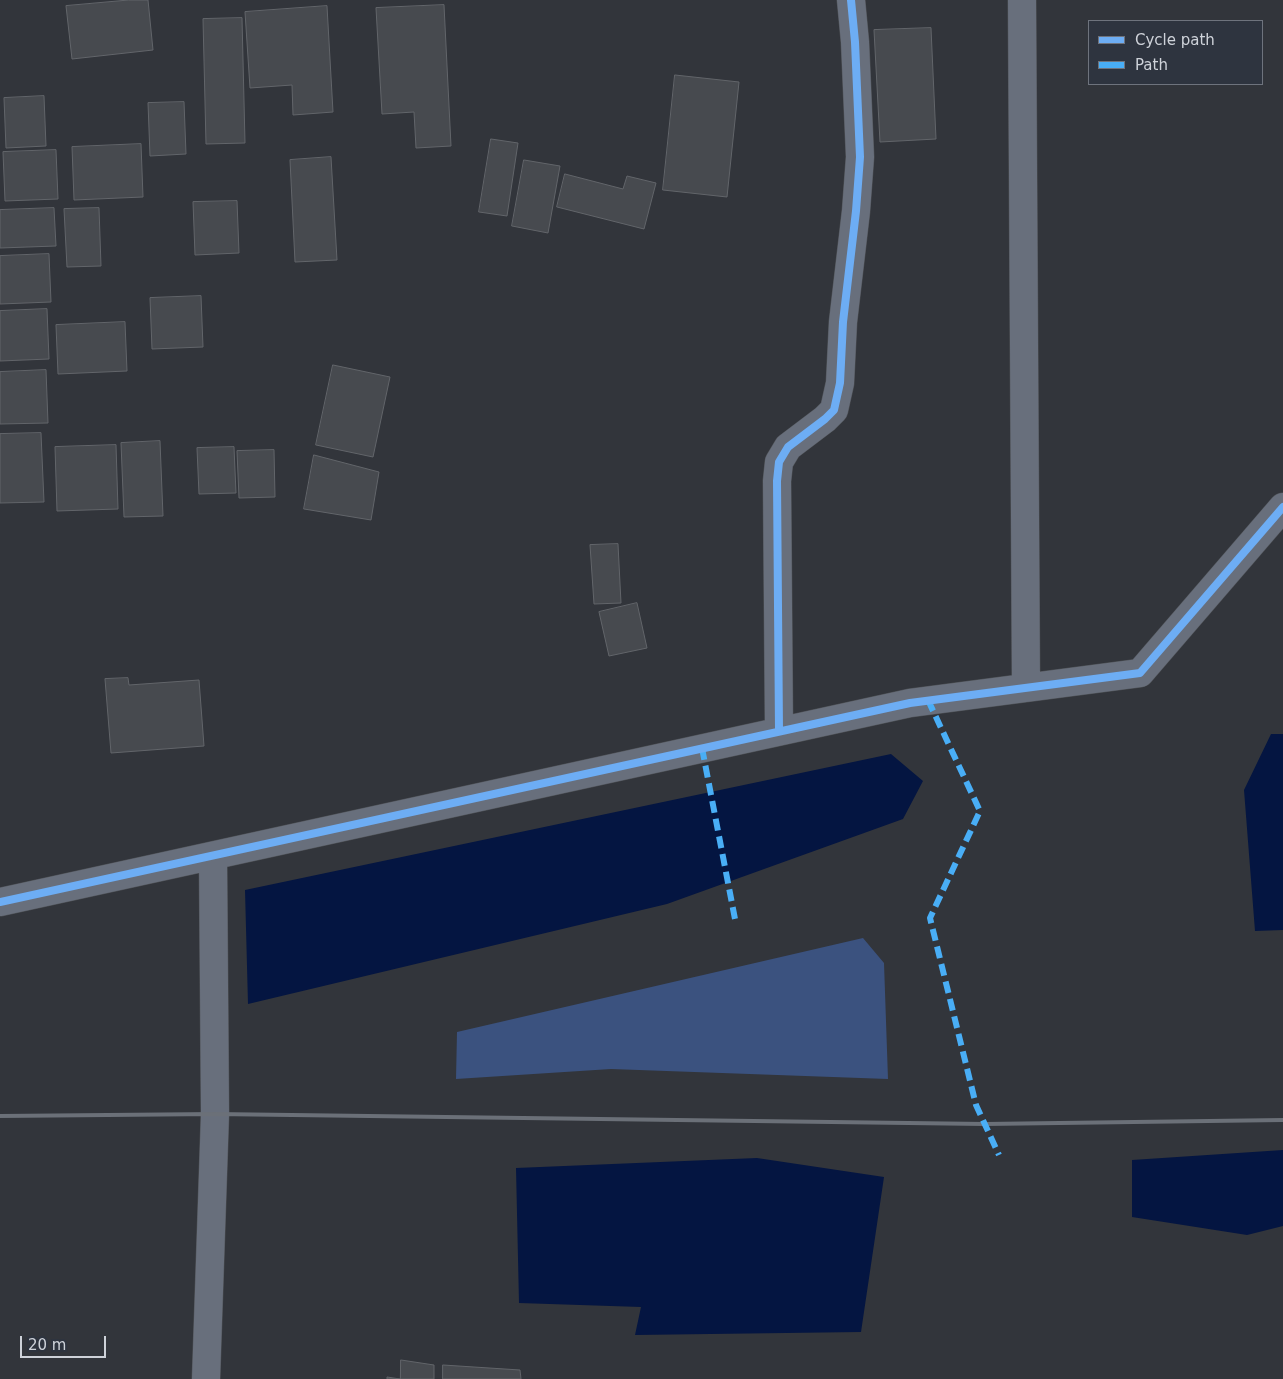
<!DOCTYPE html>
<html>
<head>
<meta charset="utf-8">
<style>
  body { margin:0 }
  #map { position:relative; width:1283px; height:1379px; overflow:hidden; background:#32353b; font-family:"DejaVu Sans",sans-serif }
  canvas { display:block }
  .legend { position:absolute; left:1088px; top:20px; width:175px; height:65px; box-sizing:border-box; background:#2e343f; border:1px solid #6e737d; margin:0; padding:6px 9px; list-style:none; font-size:15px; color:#ced2d9 }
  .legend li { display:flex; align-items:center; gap:10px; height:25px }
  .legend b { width:25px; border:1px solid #6e737d }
  .scale { position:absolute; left:20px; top:1336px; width:86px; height:22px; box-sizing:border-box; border:2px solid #ced2d9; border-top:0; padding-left:6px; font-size:15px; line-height:18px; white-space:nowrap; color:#ced2d9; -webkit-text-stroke:4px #2e343f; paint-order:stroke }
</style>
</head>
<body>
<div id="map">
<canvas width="1283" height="1379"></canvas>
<ul class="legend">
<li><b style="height:6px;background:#6dadf4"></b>Cycle path</li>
<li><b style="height:6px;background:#49aef6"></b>Path</li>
</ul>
<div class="scale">20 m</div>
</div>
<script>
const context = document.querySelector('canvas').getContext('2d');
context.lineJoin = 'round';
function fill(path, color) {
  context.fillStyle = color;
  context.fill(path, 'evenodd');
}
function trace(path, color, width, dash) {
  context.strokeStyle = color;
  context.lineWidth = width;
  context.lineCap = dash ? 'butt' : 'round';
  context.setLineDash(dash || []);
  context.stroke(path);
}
const green = new Path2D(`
  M863 938 884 963 888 1079 611 1069 456 1079 457 1032Z`);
const water = new Path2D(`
  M1271 734H1283V930L1255 931 1244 790Z
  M891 754 923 781 903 819 667 904 248 1004 245 890Z
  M1283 1150V1226L1247 1235 1132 1217V1160Z
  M757 1158 884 1177 861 1332 635 1335 641 1307 519 1303 516 1168Z`);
const building = new Path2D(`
  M129 0H148L153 50 72 59 66 6Z
  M444 5 451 146 416 148 414 112 382 114 376 8Z
  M327 6 333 112 293 115 292 85 250 88 245 12Z
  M242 18 245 143 206 144 203 19Z
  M931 28 936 139 880 142 874 30Z
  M675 75 739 82 727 197 663 190Z
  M44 96 46 146 6 148 4 98Z
  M184 102 186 154 150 156 148 103Z
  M491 139 518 143 507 216 479 212Z
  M141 144 143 197 74 200 72 147Z
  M56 150 58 199 5 201 3 152Z
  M331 157 337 260 295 262 290 160Z
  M524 160 560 166 548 233 512 226Z
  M565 174 623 189 627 176 656 183 644 229 557 207Z
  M237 201 239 253 195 255 193 202Z
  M54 208 56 246 0 248V210Z
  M99 208 101 266 67 267 64 209Z
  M49 254 51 302 0 304V256Z
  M201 296 203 347 152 349 150 298Z
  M47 309 49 359 0 361V311Z
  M125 322 127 371 58 374 56 325Z
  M333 365 390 377 373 457 316 445Z
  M46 370 48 423 0 424V372Z
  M41 433 44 502 0 503V434Z
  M160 441 163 516 124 517 121 443Z
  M116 445 118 509 57 511 55 447Z
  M234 447 236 493 199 494 197 448Z
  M274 450 275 497 239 498 237 451Z
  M314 455 379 472 371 520 304 509Z
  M618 544 621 603 594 604 590 545Z
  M637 603 647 648 609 656 599 612Z
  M128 678 129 685 199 680 204 746 111 753 105 679Z
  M401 1360 434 1365V1379H387V1377L400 1379Z
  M443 1365 520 1370 521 1379H443Z`);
const minor = new Path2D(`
  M1022 0 1026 688
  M779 731 777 481 779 462 788 447 825 419 834 410 840 383 843 322 856 211 860 157 855 42 851 0
  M0 902 910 703 1140 673 1283 507
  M206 1379 215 1114 213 856`);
const rail = new Path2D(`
  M0 1116 215 1114 985 1124 1283 1120`);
const quiet = new Path2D(`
  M928 700 980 811 930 918 976 1105 999 1155
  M702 748 735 919`);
const cycleway = new Path2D(`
  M779 731 777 481 779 462 788 447 825 419 834 410 840 383 843 322 856 211 860 157 855 42 851 0
  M0 902 910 703 1140 673 1283 507`);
fill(green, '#3b527f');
fill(water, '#041541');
fill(building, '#474a4f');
trace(building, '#62656a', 1);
trace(minor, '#4f5257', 29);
trace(minor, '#686f7c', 28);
trace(rail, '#6b7078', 4);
trace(quiet, '#49aef6', 6, [12, 6]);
trace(cycleway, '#6dadf4', 8);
</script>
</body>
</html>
